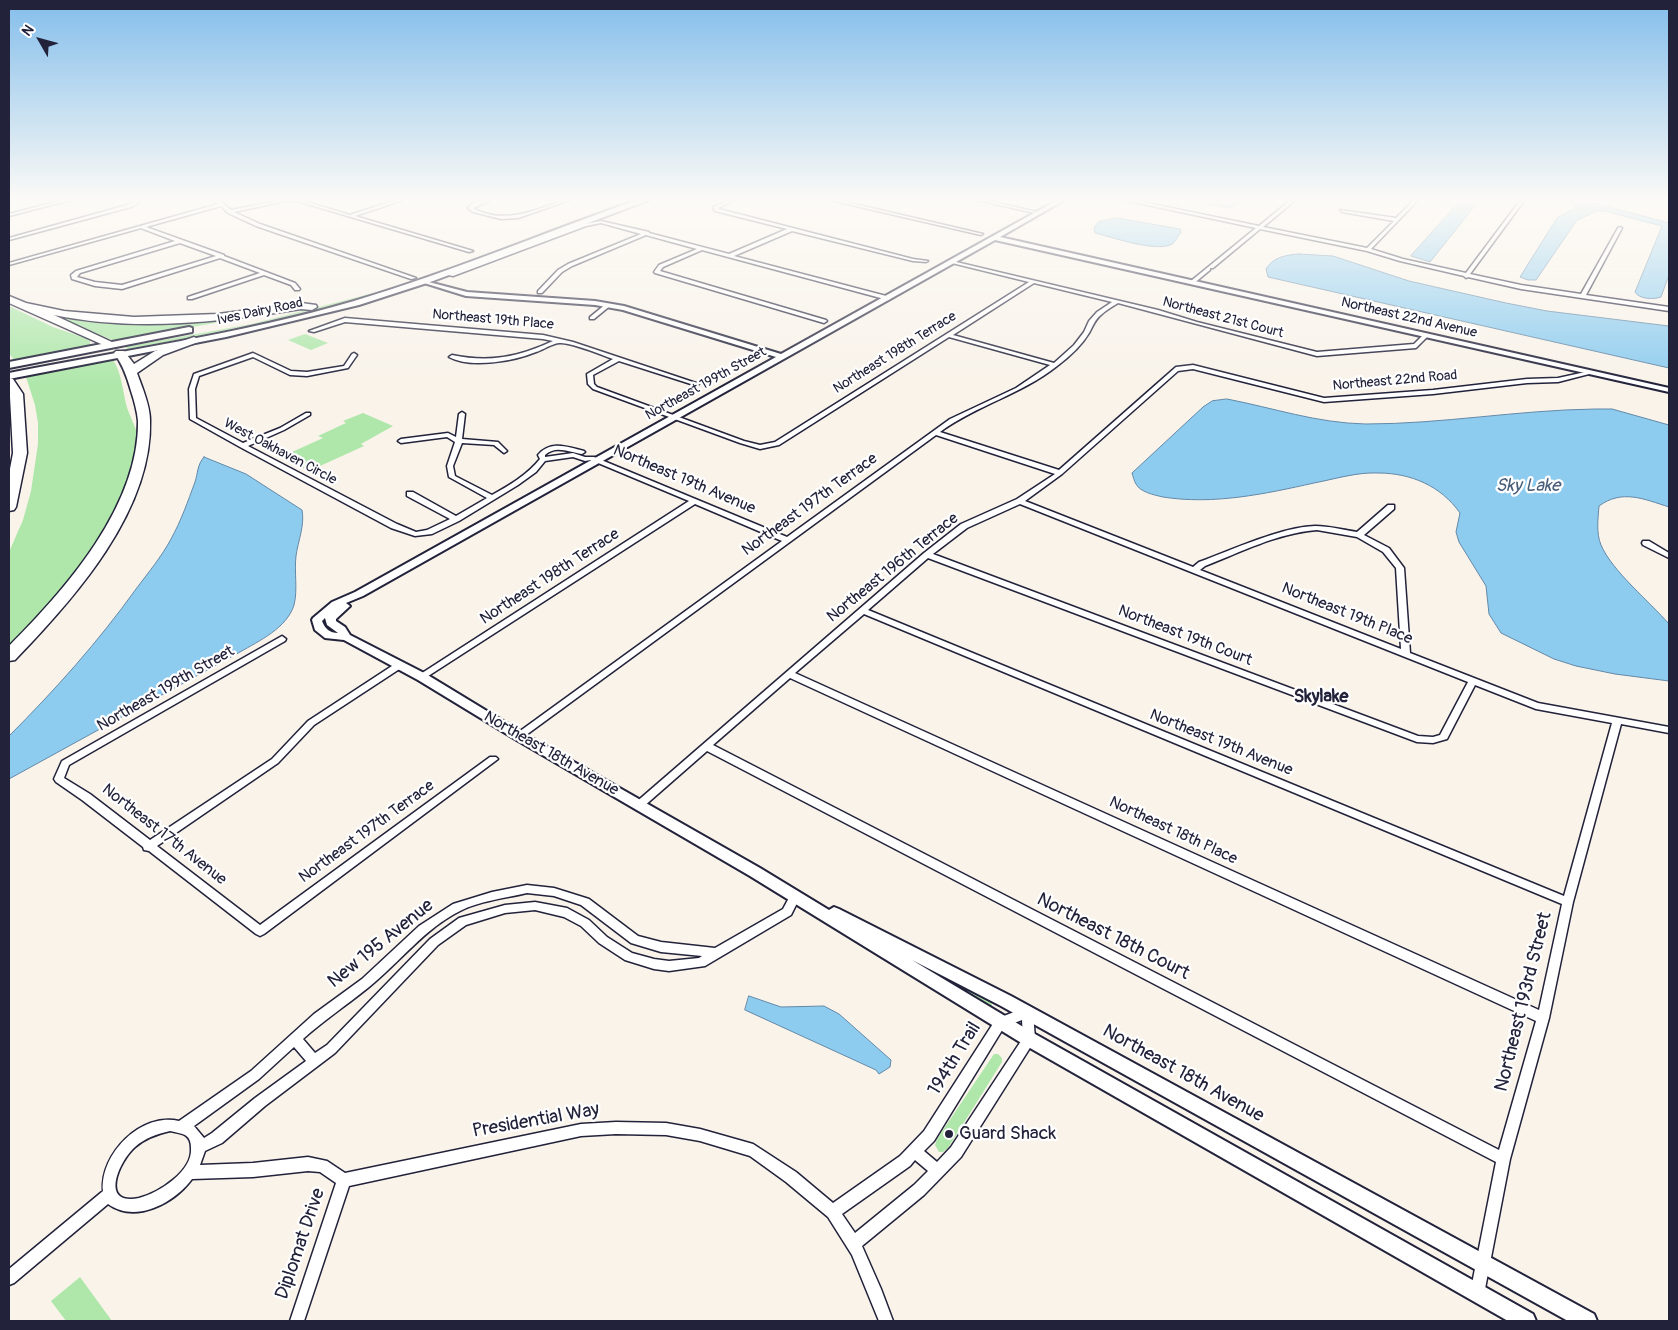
<!DOCTYPE html>
<html>
<head>
<meta charset="utf-8">
<style>
  body { margin:0 }
  #map { position:relative; width:1678px; height:1330px; overflow:hidden; background:#f9f3ea; font-family:Pangolin,sans-serif }
  canvas { display:block }
  .frame { position:absolute; inset:0; border:10px solid #22223b; pointer-events:none }
  .north { position:absolute; left:15px; top:15px; width:50px; height:50px; -webkit-text-stroke:4px #fff; paint-order:stroke; rotate:308deg; font-size:14px; font-weight:700; line-height:20px; text-align:center; color:#22223b }
  .north::after { content:''; display:block; margin:auto; width:18px; height:22px; background:#22223b; clip-path:polygon(50% 0,100% 100%,50% 72%,0 100%) }
</style>
</head>
<body>
<div id="map">
<canvas width="1678" height="1330"></canvas>
<div class="frame"></div>
<div class="north">N</div>
</div>
<script>
const context = document.querySelector('canvas').getContext('2d');
context.lineJoin = 'round';
function fill(path, color) {
  context.fillStyle = color;
  context.fill(path, 'evenodd');
}
function trace(path, color, width, dash) {
  context.strokeStyle = color;
  context.lineWidth = width;
  context.lineCap = dash ? 'butt' : 'round';
  context.setLineDash(dash || []);
  context.stroke(path);
}
function write(font, color, halo, rows, align = 'center') {
  context.font = font + ' Pangolin,sans-serif';
  context.lineWidth = 4.5;
  context.setLineDash([]);
  context.textBaseline = 'middle';
  context.strokeStyle = halo;
  context.fillStyle = color;
  for (const [text, x, y, turn = 0] of rows) {
    context.save();
    context.translate(x, y);
    context.rotate((+turn || 0) * Math.PI / 180);
    context.textAlign = isNaN(turn) ? turn : align;
    if (halo) context.strokeText(text, 0, 0);
    context.fillText(text, 0, 0);
    context.restore();
  }
}
const green = new Path2D(`
  M389 289C303 315 216 333 128 349L125 347 251 324Z
  M9 306 53 327 85 338 90 341V345L14 360 9 353Z
  M53 314 72 318 254 316 115 341 51 315Z
  M305 334 328 343 311 350 288 340Z
  M113 360C121 371 123 391 126 404 129 416 137 427 138 440 138 505 54 608 9 652V552L23 520 31 491 38 444V423L35 405 26 377Z
  M363 413 393 426 361 444 364 446 309 471 281 457 323 438 318 436 346 423 343 421Z
  M950 978 991 1000 992 1006 989 1008 946 983Z
  M994 1054H998L1002 1058V1062L948 1148 943 1152H939L935 1145 937 1139Z
  M80 1277 112 1321H66L51 1301Z`);
const water = new Path2D(`
  M1174 198H1248L1231 208Z
  M1463 198H1481L1430 262 1411 256Z
  M1558 198H1576L1669 223V275L1661 297C1653 300 1639 299 1635 292L1662 226 1604 211H1597L1577 220 1536 280H1528L1520 277 1557 218 1574 208 1576 204Z
  M1117 218 1180 229 1181 232C1178 236 1176 241 1172 244 1158 253 1111 237 1095 233L1094 228 1098 222Z
  M1299 254 1333 256 1409 281 1506 303 1547 311 1669 326V368L1268 277 1266 269C1273 257 1286 255 1299 254Z
  M1227 399C1274 408 1316 423 1366 424 1442 424 1518 410 1595 409H1612L1669 425V507C1644 499 1622 489 1599 506 1598 519 1596 533 1601 545 1612 571 1650 602 1669 624V681L1615 674 1576 666 1554 659 1501 633 1489 614 1486 586 1459 542 1456 532 1460 513C1441 486 1411 473 1378 473 1357 472 1335 479 1314 483 1265 494 1213 505 1163 497 1154 495 1140 492 1136 484 1134 481 1133 476 1132 473L1203 407 1212 401Z
  M204 457 246 474 302 510C305 525 298 541 296 556 294 571 298 590 294 605 287 628 259 641 240 652L9 779V736C55 690 98 642 136 589 148 573 162 556 171 539 181 521 188 501 195 482 198 473 197 465 204 457Z
  M749 996 781 1007 824 1006 839 1014 891 1060 890 1067 879 1074 876 1070 745 1010Z`);
const minor = new Path2D(`
  M70 198H78L9 216V214Z
  M134 198H138L139 202 131 207 9 240V238L127 205 135 201Z
  M212 198H217L231 210 286 199H297L350 215 402 198H409L355 216 473 251 469 252 297 201H286L234 212 260 224 416 278 411 279 256 226 228 213 221 206 146 227 224 255V256L295 283 300 289 299 290H295L291 285 264 275 192 299H188V297L260 273 220 258 122 289 95 286 72 279 71 275 76 271 175 241 141 228 9 265V263L218 204ZM180 243 216 256 122 285 95 282 77 277 80 273Z
  M489 198H496L473 208C504 226 538 209 569 198H576L518 218 501 219 473 212 468 208 471 204Z
  M733 198H739L718 208 719 209 913 259 928 261 926 262 913 261 792 231 734 256 890 297V299L888 300 702 250 663 267 660 271 826 320 827 321 824 323 655 273 654 272 659 265 697 249 646 235 572 266 562 272 542 293H538V291L558 270 568 264 641 234 601 223 586 226 453 276 448 275 583 224 601 221 649 232V233L729 254 787 229 715 211 713 207Z
  M821 198H829L983 234 981 235Z
  M968 198H977L1041 213 1039 214Z
  M1114 198H1123L1259 226 1293 198H1298L1263 227 1367 248 1394 221 1342 212 1340 210 1396 218 1413 201 1402 198H1420L1371 249 1403 259 1466 273 1522 198H1526L1470 274 1521 285 1581 294 1618 228 1620 227 1622 228 1586 295 1669 307V311L1521 289 1468 277 1466 278 1464 276 1400 261 1367 251 1260 229 1213 268H1210V270L1193 284 1191 283V281L1256 228Z
  M952 261 1158 310 1197 322 1317 352 1414 344 1424 334 1429 335 1416 348 1317 356 1118 303C1112 307 1106 310 1102 314 1095 319 1093 326 1089 333 1082 345 1069 357 1057 366 1022 394 977 405 940 432L1059 470 1176 367 1193 365 1324 398 1433 390 1527 379 1558 378 1590 371 1593 373 1558 382 1527 383 1433 394 1324 402 1193 369 1178 371 1062 474 1025 501 1193 567 1199 562C1232 550 1281 527 1315 526 1329 526 1344 530 1357 532L1388 505H1394V509L1364 535 1389 548 1404 568 1410 653 1538 703 1669 727V733L1621 724 1573 902 1549 1018 1510 1159 1484 1294 1482 1299 1477 1301 1472 1299 1470 1294 1496 1162 707 751 643 807H635L634 804 924 553 961 524 1017 499 1055 474 936 435 522 738H516L514 736 516 734 782 541 695 504 422 680 418 677 419 675 689 501 591 460 585 461 573 457 545 461 536 472 518 485 459 521 432 534 415 536 391 528 240 447 190 419 189 389 194 374 253 353 291 371 307 372 344 366 352 354 354 353 357 355 348 368 307 376 290 375 253 357 199 376 195 389 196 418 243 443 280 428 306 413H310V415L284 430 248 446 397 524 416 532 427 530 450 519 407 496V492H413L456 516 487 498 449 477 447 466 455 442 447 437 401 443 398 441 401 439 448 433 456 437 459 414 462 412 465 414 462 439 498 442 507 451 504 453 494 445 462 443 453 466 455 476 492 495C510 485 527 475 540 459L538 455C551 440 567 447 584 451L585 452 582 454C568 452 556 445 545 455V457L573 453 585 457H594L787 537 950 419 1016 388 1050 365 949 337 779 445 760 449 740 443 593 389 588 384 587 374 613 359C599 354 576 344 561 343 554 342 543 350 536 352 514 361 471 369 449 357L452 355C490 363 518 357 553 341L543 339 345 322 314 332 309 331 345 318 543 335 573 342 699 384 694 385 619 361 593 375 594 384 597 387 744 441 760 445 775 442 1029 282 952 263ZM1034 283 1112 302 1097 312 1089 321 1084 332 1074 345 1054 363 953 335ZM1020 504 1468 682 1440 735 1433 737 1418 736 933 554 967 528ZM1317 530 1357 537 1383 552 1396 568 1401 649 1200 570 1205 566C1241 552 1278 533 1317 530ZM928 558 1417 742 1433 743 1447 739 1475 685 1536 709 1612 723 1564 896 868 610ZM864 614 1562 904 1539 1010 795 673ZM790 678 1536 1021 1499 1150 713 745Z
  M606 304 611 305 594 319H590V317Z
  M1643 541H1649L1669 553V558L1643 545 1642 543Z
  M282 636 286 639 285 641 69 765 64 778 90 794 150 840 272 759 308 721 395 664H401L402 666 401 668 314 725 278 763 157 846 260 925 490 757H496L498 759 264 934 260 936 256 934 149 851 144 850 143 847 82 800 56 782 54 779 62 761Z
  M527 885 554 888 589 899 638 936 661 942 715 948 783 909 791 894 795 893 799 894 800 897 791 915 705 966 669 971 654 969 625 960 599 943 581 926 564 917 535 910 505 913 466 925 438 945 335 1053 265 1106 222 1143 205 1151 200 1165 253 1163 308 1157 327 1161 345 1173 581 1124 616 1122 666 1123 700 1129 753 1144 796 1172 833 1203 900 1156 924 1131 996 1019 1027 1007 1031 1008 1033 1012 1035 1039 1033 1043 961 1157 924 1195 862 1246 881 1289 893 1321H879L852 1255 828 1217 786 1182 750 1156 700 1141 666 1135 616 1134 581 1136 349 1186 304 1321H290L336 1183 320 1172 308 1171 253 1177 192 1179C174 1203 136 1224 108 1204L14 1283 9 1285V1269L103 1191C100 1154 141 1112 179 1121L251 1071 314 1014 362 979 419 926 453 904 492 892ZM527 893 554 896 581 905 631 943 661 952 702 956 699 958 669 961 654 959 632 953 607 937 589 920 567 908 535 902 505 905 459 918 430 939 327 1045 315 1053 303 1039C324 1020 347 1005 369 987 400 962 424 929 460 911 479 901 506 898 527 893ZM1022 1020 1023 1038 951 1147 937 1162 924 1151 934 1141 1004 1027ZM294 1047 306 1061 255 1098 212 1133 204 1138 194 1126 259 1079ZM170 1131C174 1132 181 1133 185 1135 190 1138 191 1143 191 1148 193 1171 159 1193 139 1198 99 1206 119 1161 135 1147 145 1138 157 1134 170 1131ZM915 1160 928 1171 914 1185 855 1233 842 1214 910 1166Z`);
const tertiary = new Path2D(`
  M1061 198H1068L1000 237 1669 388V392L995 240 363 596 346 603 350 606 336 619V621L345 627 350 635 426 674 523 733 760 868 829 910 834 907 839 909 1011 996 1594 1314 1597 1321H1568L1001 1006 912 960 1035 1034 1533 1314 1536 1321H1508L1023 1044 750 876 515 739 418 680 344 640 325 638 315 630 312 620 313 618 332 602 355 592 776 357 623 310 595 305 466 296 421 282V280L467 292 595 301 624 306 781 354ZM325 618 327 625 338 633C330 633 325 629 322 621Z`);
const primary = new Path2D(`
  M643 198H655L433 281 359 305 226 337 9 379V373C124 350 241 334 354 301 452 272 547 231 643 198Z
  M189 327 192 328V332L9 368V362Z`);
const motorway = new Path2D(`
  M9 296 26 303 64 311 134 317 218 314 301 303 316 305 317 307 312 310 301 309C220 322 135 332 54 315L114 343 116 345 110 348 9 303Z
  M194 337 200 340 198 342 163 355 137 373C142 387 150 405 150 420 153 511 74 599 15 660L9 661V646C66 589 139 506 138 421 137 411 134 400 131 391 127 377 123 365 114 353L116 351H124L134 364 155 351Z
  M9 378 13 379 23 394 27 453 16 507 14 510 9 511V474L13 453Z`);
const markers = [
  [949,1134,5,"#22223b"]
];
const farStreetnames = [
  ["Ives Dairy Road",260,312,-12],
  ["Northeast 21st Court",1223,318,15],
  ["Northeast 22nd Avenue",1409,318,13],
  ["Northeast 19th Place",493,320,5],
  ["Northeast 198th Terrace",895,353,-32],
  ["Northeast 22nd Road",1395,381,-5],
  ["Northeast 199th Street",706,384,-29],
  ["West Oakhaven Circle",280,452,28]
];
const streetNames = [
  ["Northeast 19th Avenue",684,480,23],
  ["Northeast 197th Terrace",810,505,-36],
  ["Northeast 196th Terrace",893,568,-39],
  ["Northeast 198th Terrace",550,577,-33],
  ["Northeast 19th Place",1347,614,22],
  ["Northeast 19th Court",1185,636,21],
  ["Northeast 199th Street",166,689,-30],
  ["Northeast 19th Avenue",1221,743,22],
  ["Northeast 18th Avenue",551,754,30],
  ["Northeast 18th Place",1173,831,25],
  ["Northeast 197th Terrace",367,832,-36],
  ["Northeast 17th Avenue",164,835,38]
];
const waterNames = [
  ["Sky Lake",1528,486]
];
const neighbourhoodNames = [
  ["Skylake",1321,697]
];
const nearStreetnames = [
  ["Northeast 18th Court",1113,937,27],
  ["New 195 Avenue",381,944,-39],
  ["Northeast 193rd Street",1524,1002,-76],
  ["194th Trail",955,1059,-58],
  ["Northeast 18th Avenue",1183,1074,29],
  ["Presidential Way",536,1121,-10],
  ["Diplomat Drive",301,1244,-71]
];
const nearPoinames = [
  ["Guard Shack",959,1134]
];
fill(green, '#afe7ab');
fill(water, '#8eccef');
trace(water, '#6388a7', 1);
trace(minor, '#22223b', 3);
trace(tertiary, '#22223b', 4);
trace(primary, '#22223b', 4);
trace(motorway, '#22223b', 3);
fill(minor, '#fff');
fill(tertiary, '#fff');
fill(primary, '#fff');
fill(motorway, '#fff');
const sky = context.createLinearGradient(0, 0, 0, 384);
sky.addColorStop(0, '#84beeb');
sky.addColorStop(0.52, '#fcfaf6');
sky.addColorStop(1, '#fcfaf600');
context.fillStyle = sky;
context.fillRect(0, 0, 1678, 384);
for (const [x, y, r, color] of markers) {
  const dot = new Path2D();
  dot.arc(x, y, r, 0, 2 * Math.PI);
  context.fillStyle = color;
  context.fill(dot);
  trace(dot, '#fff', 2);
}
write('14px', '#22223b', '#fff', farStreetnames);
write('16px', '#22223b', '#fff', streetNames);
write('italic 18px', '#485e7a', '#fff', waterNames);
write('bold 18px', '#22223b', '#fff', neighbourhoodNames);
write('19px', '#22223b', '#fff', nearStreetnames);
write('19px', '#22223b', '#fff', nearPoinames, 'left');
</script>
</body>
</html>
